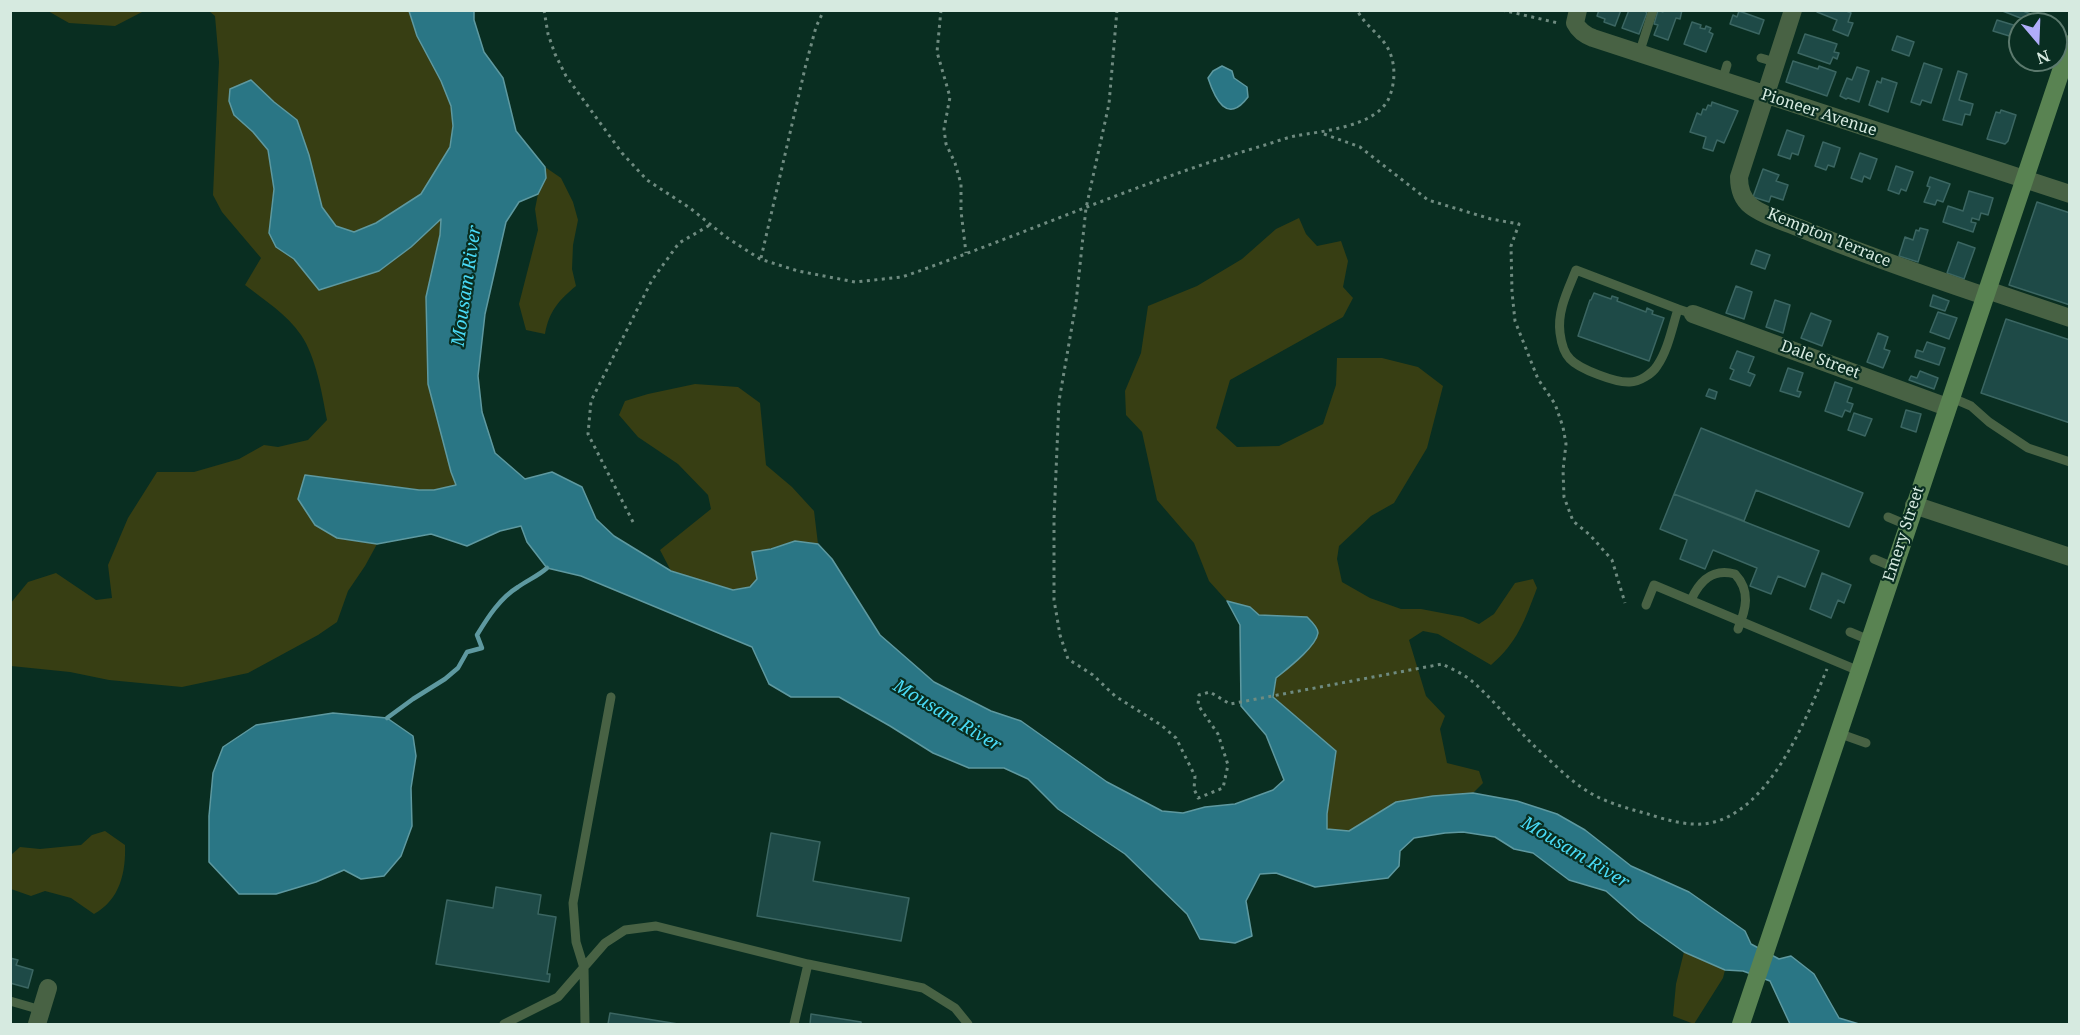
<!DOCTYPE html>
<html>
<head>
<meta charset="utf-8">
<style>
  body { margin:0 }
  #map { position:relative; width:2080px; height:1035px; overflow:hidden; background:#092e21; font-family:"Noto Serif",serif }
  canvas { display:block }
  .frame { position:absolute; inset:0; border:12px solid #d6eae0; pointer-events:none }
  .north { position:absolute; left:2008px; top:12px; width:60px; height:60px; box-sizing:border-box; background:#092e21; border:2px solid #5b796d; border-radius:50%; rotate:161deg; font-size:16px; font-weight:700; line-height:24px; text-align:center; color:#d6eae0 }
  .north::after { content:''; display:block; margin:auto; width:21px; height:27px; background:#b0adfa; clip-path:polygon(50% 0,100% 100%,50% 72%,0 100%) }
</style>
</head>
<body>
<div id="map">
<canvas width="2080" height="1035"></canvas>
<div class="frame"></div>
<div class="north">N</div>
</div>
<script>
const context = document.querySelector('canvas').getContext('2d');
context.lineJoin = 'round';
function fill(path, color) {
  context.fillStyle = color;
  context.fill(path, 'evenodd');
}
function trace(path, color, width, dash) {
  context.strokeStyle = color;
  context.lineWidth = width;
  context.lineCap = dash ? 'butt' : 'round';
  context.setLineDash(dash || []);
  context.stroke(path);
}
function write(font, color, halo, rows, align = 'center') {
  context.font = font + ' "Noto Serif",serif';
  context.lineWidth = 4.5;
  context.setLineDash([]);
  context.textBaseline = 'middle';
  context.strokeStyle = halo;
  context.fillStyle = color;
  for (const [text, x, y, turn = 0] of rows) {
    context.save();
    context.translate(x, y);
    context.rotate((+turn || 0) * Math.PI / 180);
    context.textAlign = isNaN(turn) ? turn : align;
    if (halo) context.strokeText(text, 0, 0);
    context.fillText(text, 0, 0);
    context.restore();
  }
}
const green = new Path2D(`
  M48 11H144L115 26 69 23Z
  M209 11H409L417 36 441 81 451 106 453 126 450 147 421 194 376 223 354 232 335 226 322 207 309 155 297 120 274 102 234 115 253 132 268 150 274 189 271 208 276 247 294 259 319 290 379 271 411 247 441 218 440 235 426 297 428 384 451 472 456 485 434 490H422L305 475 298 499 315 525 337 538 377 544 365 566 348 591 337 622 318 635 248 673 182 687 109 680 70 672 11 666 10 604 28 582 56 573 96 600 112 598 108 565 128 518 157 472H194L239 459 264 445 278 447 308 440 327 420C322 393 316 357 301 335 287 314 264 300 245 285L261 258 222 212 213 195 219 62 215 16Z
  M545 167 561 178 573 202 578 220 573 245 572 269 576 286C559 300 549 311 545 334L526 330 519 304 538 230 535 209 538 194 546 178Z
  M1299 218 1306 234 1317 246 1341 241 1348 261 1343 287 1353 298 1343 317 1230 380 1216 428 1237 447 1279 446 1323 424 1336 385 1337 358H1382L1418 367 1443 386 1427 448 1394 503 1371 516 1339 546 1337 559 1342 582 1370 598 1401 609H1421L1463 617 1479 624 1494 614 1515 583 1533 579 1537 588C1525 620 1517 643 1491 665L1438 634 1423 631 1409 640 1426 696 1445 716 1440 729 1447 763 1479 771 1483 783 1473 793 1433 796 1396 802 1349 831 1327 829V814L1336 751 1273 697 1276 678 1304 655 1307 617 1259 615 1250 607 1227 601 1209 581 1194 543 1157 500 1142 432 1126 415 1125 391 1141 353 1148 306 1197 286 1242 259 1276 229Z
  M695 384 738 387 760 403 766 465 792 487 814 511 818 544 795 541 768 549 757 579 750 587 733 590 671 571 660 550 711 509 708 495 678 464 638 437 619 415 625 401 648 394Z
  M105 831 125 845C126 872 120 900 94 914L71 898 45 891 31 896 11 889V855L20 847 40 849 81 845 92 835Z
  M1684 952 1725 970 1723 978 1694 1024 1673 1016 1676 984Z`);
const water = new Path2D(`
  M409 11H474V20L484 52 503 78 516 131 545 167 546 178 538 194 519 202 506 222 485 314 478 376 482 412 495 453 525 479 552 472 582 487 596 519 614 536 671 571 733 590 750 587 757 579 752 552 771 549 795 541 818 544 832 559 880 635 934 682 991 711 1021 721 1107 782 1162 811 1183 813 1205 807 1235 804 1273 790 1284 780 1266 735 1241 706 1240 625 1227 601 1250 607 1259 615 1307 617C1311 621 1318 627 1318 633 1316 647 1287 669 1276 678L1273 697 1336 751 1327 814V829L1349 831 1396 802 1433 796 1473 793 1517 801 1557 814 1585 830 1631 866 1689 892 1745 931 1751 944 1779 959 1791 956 1814 974 1839 1018 1859 1024H1790L1770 981 1743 971 1725 970 1684 952 1639 920 1606 891 1569 880 1533 853 1514 849 1495 837 1463 832 1445 833 1414 838 1400 851 1399 866 1388 878 1315 887 1276 873 1260 874 1246 901 1252 936 1235 943 1200 939 1187 914 1125 854 1058 809 1028 779 1004 768H969L933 753 890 726 839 697H791L769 684 752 647 581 576 547 568 527 542 521 526 500 531 467 546 431 534 377 544 337 538 315 525 298 499 305 475 419 490H434L456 485 451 472 428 384 426 297 440 235 441 219 411 247 379 271 319 290 294 259 276 247 269 233 274 189 268 150 253 132 234 115 229 101 230 89 251 80 274 102 297 120 309 155 322 207 336 226 354 232 376 223 421 194 450 147 453 126 451 106 441 81 417 36Z
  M1222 66 1232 71 1234 78 1247 87 1248 97C1227 125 1215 99 1208 78L1213 71Z
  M333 713 387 718 413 736 416 756 411 788 412 826 401 856 384 876 361 879 344 870 316 882 276 894H239L209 862V816L213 773 223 747 256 725Z`);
const stream = new Path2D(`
  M387 718 413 699 445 679 458 668 467 652 482 648 477 635C488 617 500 598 518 587 528 580 538 576 547 568`);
const building = new Path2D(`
  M1599 10H1621L1615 26 1604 22 1605 19 1597 16Z
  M1629 10H1644L1647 13 1639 34 1622 28Z
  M1658 10 1663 12 1664 10H1682L1680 19 1676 18 1668 40 1654 35 1658 25 1654 24Z
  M1817 10H1844L1851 13 1848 22 1853 23 1848 36 1833 30 1837 20 1817 12Z
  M2000 10H2026L2025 12 2043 18 2041 24H2021L2023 19Z
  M1739 11 1764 20 1759 34 1730 24 1733 15 1737 17Z
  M1997 20 2020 27V34H2018L2016 38 1993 31Z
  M1692 22 1701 25 1700 28 1705 29 1706 26 1711 28 1709 32 1713 34 1706 52 1684 44Z
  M1805 34 1837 44 1834 52 1839 53 1837 59 1833 57 1830 64 1798 53Z
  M1897 36 1914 42 1909 56 1892 50Z
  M1793 61 1818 69 1819 66 1836 72 1827 96 1786 82Z
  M1924 63 1942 69 1931 103 1922 100 1920 105 1911 102Z
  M1857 67 1869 71 1859 102 1848 98 1846 99 1840 96 1847 78 1852 80Z
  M1958 71 1967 74 1959 100 1973 104 1970 115 1965 114 1962 125 1943 120Z
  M1882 78 1897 83 1888 112 1869 105 1877 81 1881 83Z
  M1712 102 1738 111 1724 143 1717 140 1713 151 1703 148 1706 137 1690 132 1697 113 1701 115 1703 109 1706 110 1708 105 1711 106Z
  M2001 110 2016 115 2008 141 2005 144 1987 139 1996 112 2000 113Z
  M1787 130 1804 136 1798 155 1792 153 1790 159 1778 155Z
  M1823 142 1840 148 1834 167 1828 165 1826 170 1815 166Z
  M1860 153 1877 159 1870 179 1864 176 1862 182 1851 178Z
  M1896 166 1913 172 1906 191 1901 189 1899 194 1888 190Z
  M1763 169 1779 175 1776 181 1788 185 1783 200 1771 196 1769 202 1753 197Z
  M1930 177 1950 184 1943 202 1937 200 1935 205 1924 202 1930 187 1927 186Z
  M1969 191 1993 198 1988 215 1981 213 1979 220 1972 218 1971 222 1976 223 1973 232 1943 222 1948 206 1963 211Z
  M2037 202 2070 213V305L2009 285Z
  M1920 228 1928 230 1918 262 1899 256 1905 237 1913 240 1916 230 1919 231Z
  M1958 242 1975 248 1964 279 1947 273Z
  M1756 250 1770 255 1765 269 1751 264Z
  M1736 286 1752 292 1744 319 1726 313Z
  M1594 293 1611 299 1612 296 1618 298 1617 301 1646 312 1647 308 1653 311 1652 314 1664 318 1649 361 1578 336 1590 300H1591Z
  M1933 295 1949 301 1945 311 1930 306Z
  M1775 300 1790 305 1783 333 1766 327Z
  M1938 312 1957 318 1949 339 1930 332Z
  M1811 313 1831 321 1822 346 1801 338Z
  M2006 319 2070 340V423L1981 393Z
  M1878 333 1888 337 1884 349 1890 351 1883 368 1867 362Z
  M1927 342 1945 348 1939 365 1915 357 1917 350 1923 352Z
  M1737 351 1754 357 1748 372 1755 375 1750 386 1730 379 1734 370 1730 368Z
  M1788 368 1803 373 1797 391 1801 392 1799 397 1780 391Z
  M1920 371 1938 378 1934 389 1909 380 1911 376 1917 378Z
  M1835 382 1852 388 1847 402 1853 404 1850 412 1845 410 1842 417 1825 411Z
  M1709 389 1717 392 1715 399 1706 396Z
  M1906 410 1921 414 1916 432 1901 427Z
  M1854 413 1872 419 1865 436 1848 430Z
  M1701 428 1863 493 1849 527 1756 490 1744 521 1674 494Z
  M1674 494 1819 551 1805 587 1778 576 1771 594 1750 586 1757 568 1713 550 1705 569 1680 559 1687 540 1660 529Z
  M1822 573 1851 585 1844 603 1838 600 1831 618 1810 609Z
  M771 833 820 842 813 881 909 898 901 941 757 916Z
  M496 887 541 895 538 914 556 917 547 974H550L549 982 436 964 447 900 493 908Z
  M10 958 18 960 16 965 33 970 28 988 10 983Z
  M610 1013 678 1024H608Z
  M811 1014 861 1022V1024H810Z`);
const path = new Path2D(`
  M544 10 548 34 555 54 566 76 622 153 647 180 690 208 726 237 760 259 798 271 855 282 902 277C1023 235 1141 181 1265 145 1275 142 1285 138 1295 136 1322 131 1376 127 1389 98 1396 81 1396 61 1386 45 1377 32 1364 24 1357 10
  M941 10 937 52 950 97 944 129 946 144 955 163 961 184V211L966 253
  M1117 10 1109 104 1086 208 1076 303 1059 401 1054 519V600L1060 635 1068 659 1093 675 1115 696 1161 725 1176 738 1195 776 1194 789 1198 798 1223 788 1228 765 1218 734 1198 705 1199 695 1210 692 1230 704 1442 664C1452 669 1464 674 1473 682 1498 704 1518 732 1543 754 1556 766 1570 780 1584 789 1603 802 1626 808 1648 814 1666 820 1691 827 1710 823 1770 811 1806 719 1827 669
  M1502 10 1558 23
  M1324 134 1360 147 1428 200 1491 219 1519 224 1511 246 1512 292 1515 321 1538 379 1555 404 1563 427 1566 444 1563 470 1564 497 1573 521 1590 535 1612 560 1625 603
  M761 258 806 64 816 27 824 10
  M633 522 588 434 591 401 652 280 679 243 710 225`);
const lane = new Path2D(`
  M1639 54 1653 10
  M1761 58 1775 62
  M1722 81 1727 65
  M1678 309 1576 270C1568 290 1557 311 1560 333 1561 341 1564 353 1570 359 1579 369 1616 383 1630 382 1639 382 1652 374 1657 366 1668 350 1672 328 1678 309L1693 314
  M1950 397 1971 406 1989 422 2028 448 2070 462
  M1888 517 1907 525
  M1874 559 1893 567
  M1691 600C1700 580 1713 568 1735 574 1751 591 1746 609 1738 629
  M1646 605 1654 585 1859 671
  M1850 632 1869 640
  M1838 733 1866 743
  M10 1001 41 1010
  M504 1024 558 997 605 943 625 930 656 926 808 964 923 988 955 1008 968 1024
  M585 1024 584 968 576 942 573 903 611 697
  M794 1024 808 964`);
const street = new Path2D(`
  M1578 10 1575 23C1579 31 1585 35 1593 38L2070 194
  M1793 10 1739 177C1739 188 1742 199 1751 206 1765 217 1786 222 1802 229 1862 254 1923 275 1985 296
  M1987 290 2070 318
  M1693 314 1947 407
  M1914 505 2070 557
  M37 1024 48 988`);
const secondary = new Path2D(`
  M1741 1024 2070 44`);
const streetNames = [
  ["Pioneer Avenue",1819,113,18],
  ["Kempton Terrace",1829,238,22],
  ["Dale Street",1820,360,20],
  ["Emery Street",1904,534,-72]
];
const waterNames = [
  ["Mousam River",467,286,-82],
  ["Mousam River",947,716,31],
  ["Mousam River",1575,853,31]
];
fill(green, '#373e13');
fill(water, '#2a7685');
trace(water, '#5e99a0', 1.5);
trace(stream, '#5e99a0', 4.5);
fill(building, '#1e4a47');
trace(building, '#3b6662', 1.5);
trace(path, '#6f8b80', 3, [3, 4.5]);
trace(lane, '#486244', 9);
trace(street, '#486244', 18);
trace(secondary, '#598352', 18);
write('16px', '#d6eae0', '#092e21', streetNames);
write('italic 18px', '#49daf6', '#092e21', waterNames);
</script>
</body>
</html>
